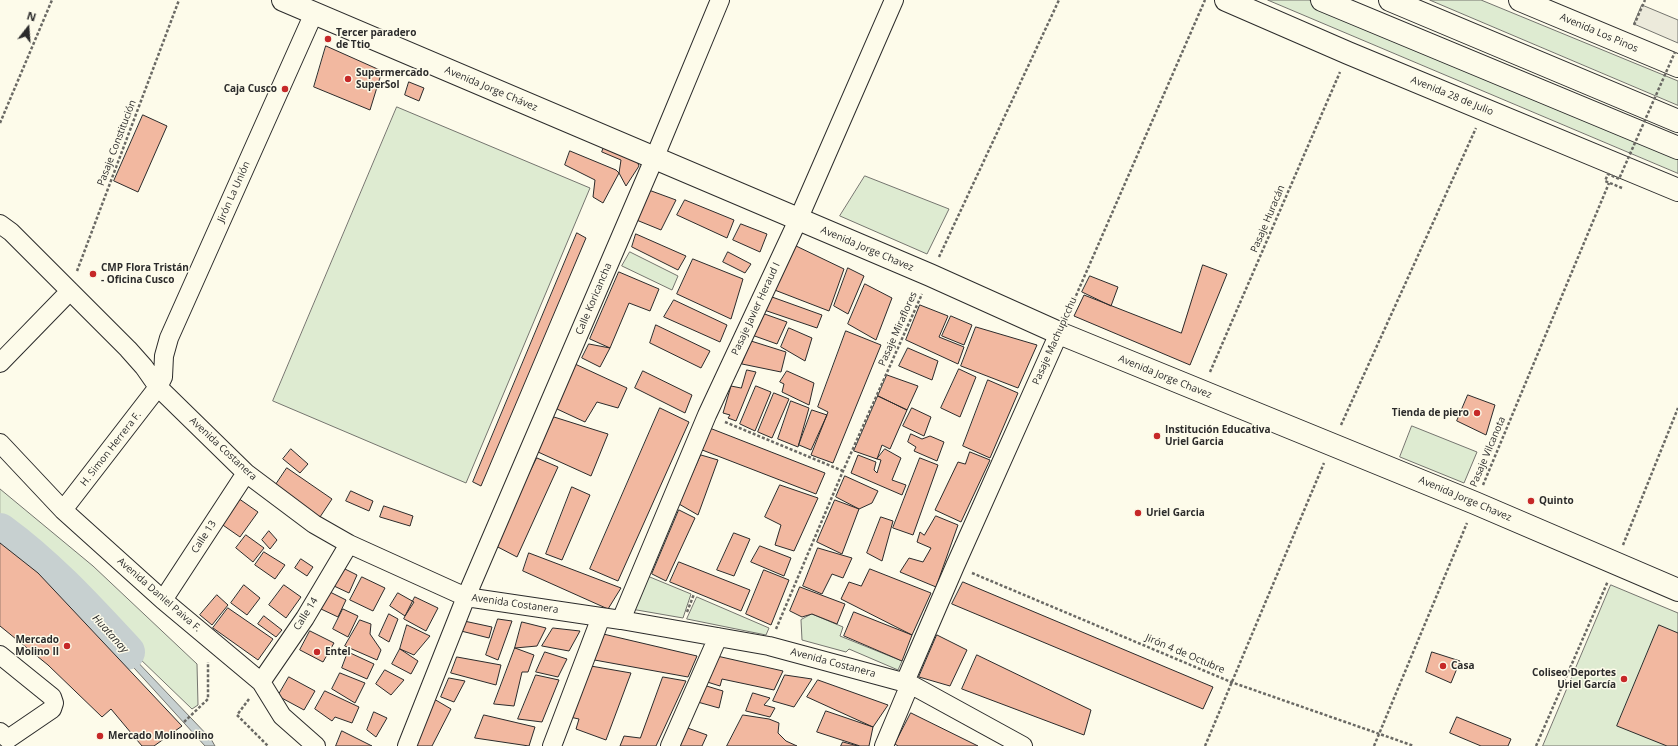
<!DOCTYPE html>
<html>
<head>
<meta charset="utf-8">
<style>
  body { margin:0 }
  #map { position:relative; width:1678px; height:746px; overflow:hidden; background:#fdfbea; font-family:"Open Sans",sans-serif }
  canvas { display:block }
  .north { position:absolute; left:8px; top:8px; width:40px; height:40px; -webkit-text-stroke:3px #fdfbea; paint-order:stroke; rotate:17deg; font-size:11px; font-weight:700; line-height:16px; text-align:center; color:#2b2b2b }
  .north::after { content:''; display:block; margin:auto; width:14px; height:18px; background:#2b2b2b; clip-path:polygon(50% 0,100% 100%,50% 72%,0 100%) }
</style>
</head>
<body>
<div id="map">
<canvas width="1678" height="746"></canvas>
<div class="north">N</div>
</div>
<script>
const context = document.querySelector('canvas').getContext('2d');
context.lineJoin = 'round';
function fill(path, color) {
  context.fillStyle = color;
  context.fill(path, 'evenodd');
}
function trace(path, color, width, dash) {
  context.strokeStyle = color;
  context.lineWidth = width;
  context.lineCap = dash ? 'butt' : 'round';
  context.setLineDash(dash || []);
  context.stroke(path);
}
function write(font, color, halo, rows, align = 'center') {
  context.font = font + ' "Open Sans",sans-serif';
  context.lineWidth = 3;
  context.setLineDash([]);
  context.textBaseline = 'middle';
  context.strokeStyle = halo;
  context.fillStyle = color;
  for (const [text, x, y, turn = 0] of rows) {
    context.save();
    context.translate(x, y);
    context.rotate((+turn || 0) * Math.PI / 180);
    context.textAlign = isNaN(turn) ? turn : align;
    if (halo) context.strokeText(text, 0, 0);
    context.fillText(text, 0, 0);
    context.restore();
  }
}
const green = new Path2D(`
  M1268 0H1309L1678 156V173Z
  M1430 0H1481L1678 81V105Z
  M397 107 590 188 466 483 273 401Z
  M865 176 949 209 927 254 840 216Z
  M630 252 678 276 672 290 622 266Z
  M1412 426 1477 452 1464 483 1400 457Z
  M0 489 93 566 197 664 198 705 192 709 137 656 90 602 51 564 0 522Z
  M645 575 691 594 683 618 631 609Z
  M1611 585 1678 613V746H1543Z
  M697 597 769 628 766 635 687 619Z
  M812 614 843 627 840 636 902 661 898 670 849 649 846 652 802 640 801 620Z`);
const parking = new Path2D(`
  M1642 5 1678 20V43L1634 24Z`);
const water = new Path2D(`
  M0 527 28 547 211 739 215 746H205L55 581 0 538Z`);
const river = new Path2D(`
  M0 531C48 566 87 609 127 652`);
const building = new Path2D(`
  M326 46 382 71 370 110 314 87Z
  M409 82 424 88 419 101 405 95Z
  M143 115 167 126 138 192 114 181Z
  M606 142 635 156 639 166 626 186 619 173 621 160 602 152Z
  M570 151 616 170 619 173 603 203 593 197 595 180 565 165Z
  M646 189 676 200 661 230 634 219Z
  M685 200 734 220 727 238 677 215Z
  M741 224 767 234 760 252 733 240Z
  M577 233 586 238 481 486 473 482Z
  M636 234 686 256 678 270 632 247Z
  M794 245 844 269 829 311 772 289Z
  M728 252 751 264 745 273 723 262Z
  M693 259 743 279 731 319 677 294Z
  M1203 265 1227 274 1190 365 1074 316 1084 295 1181 333Z
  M848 268 864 276 848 314 834 306Z
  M619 272 659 289 650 311 629 303 610 348 590 339Z
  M1090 276 1118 287 1111 306 1082 292Z
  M865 284 892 298 876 340 848 324Z
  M772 297 822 315 817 328 764 310Z
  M674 300 727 325 720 342 664 317Z
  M920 305 948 316 939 337 964 347 958 364 906 340Z
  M759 312 787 322 777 344 749 334Z
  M951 316 972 325 964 345 942 336Z
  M656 325 710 351 701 368 650 343Z
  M976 327 1037 345 1018 388 961 366Z
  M789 328 812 338 805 361 781 347Z
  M846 331 881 345 833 463 811 455 828 412 818 407Z
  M751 341 786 352 781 372 742 364Z
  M589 344 610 348 600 367 582 358Z
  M908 348 938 361 932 380 899 366Z
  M575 364 627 388 618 408 597 402 585 422 557 409Z
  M959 369 976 377 960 417 941 408Z
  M747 370 756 372 736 421 728 418 730 415 723 413 731 386 741 388Z
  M643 371 692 395 685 413 635 388Z
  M787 371 814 383 809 405 782 392 784 384 780 382Z
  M887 375 918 386 907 410 878 396Z
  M988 380 1018 393 990 458 963 446Z
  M756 386 771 392 755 431 740 424Z
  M774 393 789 399 772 438 758 432Z
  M1468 395 1495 405 1486 435 1457 421Z
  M878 396 907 410 890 449 882 445 877 459 854 451Z
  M791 401 809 408 798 447 778 439Z
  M660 408 689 422 618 581 590 569Z
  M912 408 931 417 924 436 903 426Z
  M812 410 827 415 811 450 799 445Z
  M554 417 608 434 591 476 538 452Z
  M707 427 825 473 816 494 697 448Z
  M911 434 922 439 930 436 944 442 937 461 914 451 916 447 908 442Z
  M291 449 308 464 300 473 283 459Z
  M885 449 901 458 892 480 906 485 902 495 851 473 858 455 876 462 874 470 877 473 881 460 877 459Z
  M970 452 990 460 961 522 935 510 958 462 965 464Z
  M701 455 718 460 698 515 679 504Z
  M537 458 558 467 517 557 494 545Z
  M920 458 938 465 913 535 893 528Z
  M287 468 332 499 318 520 273 489Z
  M845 476 878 491 872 503 859 509 836 497Z
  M780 485 818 498 794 551 775 545 781 525 765 517Z
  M572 487 590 495 562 560 546 554Z
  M351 491 373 501 369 511 346 501Z
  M235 496 258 512 240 537 217 521Z
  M835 500 859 509 842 554 817 542Z
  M384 506 413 516 410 526 380 517Z
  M679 510 695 518 666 581 652 574Z
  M936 516 958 525 936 587 900 572 909 558 923 562 931 548 917 542 920 532 924 535Z
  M881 517 893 521 882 561 867 553Z
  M269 531 277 540 270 549 262 540Z
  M734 533 750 539 734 576 717 570Z
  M246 535 264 548 253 562 236 548Z
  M0 543 38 573 182 726 154 746H142L111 709 102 717 48 665 0 626Z
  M760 546 791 558 784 576 751 562Z
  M818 548 852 558 843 578 832 574 822 594 803 586Z
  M264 552 285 565 275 579 255 565Z
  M529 553 621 588 608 609 523 571Z
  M301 559 313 567 307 576 295 568Z
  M679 562 750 590 741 611 670 582Z
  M341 567 357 575 349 593 334 586Z
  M870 569 931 593 912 635 841 599 849 582 861 586Z
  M764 570 789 580 771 625 746 614Z
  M362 577 385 588 373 611 350 600Z
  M963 582 1213 687 1203 709 952 604Z
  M244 585 260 598 247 615 231 603Z
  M284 585 301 597 286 618 269 605Z
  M800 587 845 604 837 624 812 614 802 617 790 611Z
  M330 592 346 600 338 617 321 609Z
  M398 593 414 602 405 616 390 606Z
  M217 595 228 605 212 625 200 615Z
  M415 597 438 608 426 631 404 619Z
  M228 608 273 639 258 660 213 628Z
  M343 609 358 616 348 637 333 629Z
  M854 612 912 635 902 661 844 636Z
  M389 614 398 619 389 642 379 636Z
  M264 616 282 630 276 637 258 624Z
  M498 619 512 621 498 660 486 655Z
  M360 620 371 624 370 634 381 650 377 660 345 646Z
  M464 621 492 627 489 638 461 631Z
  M522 622 546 628 537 646 515 648Z
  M407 625 430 636 414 655 400 649Z
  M1659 625 1678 633V746H1667L1617 726Z
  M553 628 580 631 569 651 542 646Z
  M310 631 334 643 323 662 300 650Z
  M599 633 697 656 688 677 589 659Z
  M937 635 967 650 950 686 919 677Z
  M515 648 534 655 528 672H522L514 706 494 704Z
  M400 649 418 661 411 674 392 664Z
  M348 652 374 664 367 679 342 668Z
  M545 652 567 659 558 677 536 672Z
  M1432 652 1460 661 1451 683 1426 672Z
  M977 655 1091 710 1084 735 962 689Z
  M717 656 783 671 774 690 722 679 720 686 704 681Z
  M457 657 501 665 496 685 451 673Z
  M585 665 631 673 606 740 576 729 579 719 565 716Z
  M385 670 404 680 391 695 376 684Z
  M340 673 365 683 355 703 332 689Z
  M536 675 559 680 542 722 518 719Z
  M785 675 812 679 794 707 773 701Z
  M289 677 315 691 304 710 278 696Z
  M663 677 686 681 656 746H620L624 736 640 738Z
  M449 678 465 681 454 702 441 697Z
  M818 680 888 705 873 727 807 697Z
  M700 684 723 691 719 708 694 701Z
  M325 691 359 707 352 723 335 717 332 721 315 709Z
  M753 693 770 698 764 705 775 708 770 717 746 711Z
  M434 699 451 709 432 746H416Z
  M826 711 873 727 869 746H860L817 732Z
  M374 712 387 718 376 737 367 730Z
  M911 713 978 746H898L895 744Z
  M484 715 535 727 529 746 475 738Z
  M743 715 769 719 779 723 778 733 786 741 797 746H727Z
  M1457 717 1511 739 1508 746H1481L1450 733Z
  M682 726 707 735 702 746H674Z
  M342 731 372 746H336Z
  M843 742 858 746H841Z`);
const path = new Path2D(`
  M1634 25 1645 0
  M0 123 52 0
  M939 257 1059 0
  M77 271 179 0
  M1068 314 1205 0
  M1210 372 1340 72
  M725 422 843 471
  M1341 425 1476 128
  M1483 485 1609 183
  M1623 545 1678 408
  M972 573 1231 682 1414 746
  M687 612 694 594
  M776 629 843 471 922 294
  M249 699 237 715 268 746
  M184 722 208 699V662
  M1205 746 1324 463
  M1374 746 1467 523
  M1536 746 1608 581`);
const street = new Path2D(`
  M0 224 11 232 128 349 144 367 158 387 246 473 314 524 349 544 466 597 621 620 769 646 910 684 1023 746
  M0 363 70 291
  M0 443 63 510 163 600 261 682 282 716 316 746
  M63 510 158 387 163 377 164 356 169 338 314 13
  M163 600 246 473
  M621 620 707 415 798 220 894 0
  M0 655 52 697 54 703 52 709 8 739 0 732
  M261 682 305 618 349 544
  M905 682 955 566 1059 333
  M407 746 466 597 654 159 720 0
  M552 746 601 617
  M670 746 718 637
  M884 746 910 684`);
const secondary = new Path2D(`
  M283 0 930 275 1059 333 1475 503 1678 590`);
const primary = new Path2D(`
  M1322 0 1678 148
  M1390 0 1678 121`);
const highway = new Path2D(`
  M1226 0 1348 53 1678 190
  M1520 0 1678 66`);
const pathBridge = new Path2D(`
  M1622 188 1605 181 1608 174 1619 179 1675 52`);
const markers = [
  [328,39,4,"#c62828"],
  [348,79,4,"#c62828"],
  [285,89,4,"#c62828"],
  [93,274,4,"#c62828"],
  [1477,413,4,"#c62828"],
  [1157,436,4,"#c62828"],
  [1531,501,4,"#c62828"],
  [1138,513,4,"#c62828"],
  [67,646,4,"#c62828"],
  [317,652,4,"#c62828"],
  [1443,666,4,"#c62828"],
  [1624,679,4,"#c62828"],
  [100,736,4,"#c62828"]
];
const poiNames = [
  ["Tercer paradero",336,33],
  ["de Ttio",336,45],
  ["Supermercado",356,73],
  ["SuperSol",356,85],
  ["Caja Cusco",277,89,"right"],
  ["CMP Flora Tristán",101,268],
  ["- Oficina Cusco",101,280],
  ["Tienda de piero",1469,413,"right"],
  ["Institución Educativa",1165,430],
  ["Uriel Garcia",1165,442],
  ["Quinto",1539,501],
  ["Uriel Garcia",1146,513],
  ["Mercado",59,640,"right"],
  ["Molino II",59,652,"right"],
  ["Entel",325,652],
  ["Casa",1451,666],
  ["Coliseo Deportes",1616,673,"right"],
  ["Uriel García",1616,685,"right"],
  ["Mercado Molinoolino",108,736]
];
const streetNames = [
  ["Avenida Los Pinos",1599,33,23],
  ["Avenida Jorge Chávez",491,89,23],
  ["Avenida 28 de Julio",1452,96,22],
  ["Pasaje Constitución",117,143,-69],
  ["Jirón La Unión",234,192,-66],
  ["Pasaje Huracán",1268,219,-67],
  ["Avenida Jorge Chavez",867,249,23],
  ["Calle Koricancha",594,299,-67],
  ["Pasaje Javier Heraud I",756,309,-65],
  ["Pasaje Miraflores",898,329,-66],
  ["Pasaje Machupicchu",1055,341,-66],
  ["Avenida Jorge Chavez",1165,377,22],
  ["H. Simon Herrera F.",111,449,-52],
  ["Avenida Costanera",223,449,43],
  ["Pasaje Vilcanota",1488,452,-67],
  ["Avenida Jorge Chavez",1465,499,23],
  ["Calle 13",204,537,-57],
  ["Avenida Daniel Paiva F.",159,595,41],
  ["Avenida Costanera",515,604,8],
  ["Calle 14",306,614,-58],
  ["Jirón 4 de Octubre",1185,654,23],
  ["Avenida Costanera",833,663,15]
];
const waterNames = [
  ["Huatanay",110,634,48]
];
fill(green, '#deebd1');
trace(green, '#74746e', 1);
fill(parking, '#eceadb');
trace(parking, '#74746e', 1);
fill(water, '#c7d0d0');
trace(water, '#74746e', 1);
trace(river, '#c7d0d0', 36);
fill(building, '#f2b8a0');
trace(building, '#2b2b2b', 1);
trace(street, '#2b2b2b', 20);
trace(secondary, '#2b2b2b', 24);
trace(primary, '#2b2b2b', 24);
trace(highway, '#2b2b2b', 24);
trace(path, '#6a6964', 2.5, [3, 2]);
trace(street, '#fdfbea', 18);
trace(secondary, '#fdfbea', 22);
trace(primary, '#fdfbea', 22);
trace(highway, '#fdfbea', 22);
trace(pathBridge, '#6a6964', 2.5, [3, 2]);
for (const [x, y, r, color] of markers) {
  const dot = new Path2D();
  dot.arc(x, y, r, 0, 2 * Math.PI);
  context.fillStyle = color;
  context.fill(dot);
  trace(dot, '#fdfbea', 1.5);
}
write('bold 10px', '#2b2b2b', '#fdfbea', poiNames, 'left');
write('10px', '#2b2b2b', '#fdfbea', streetNames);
write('italic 11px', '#2b2b2b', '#fdfbea', waterNames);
</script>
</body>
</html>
